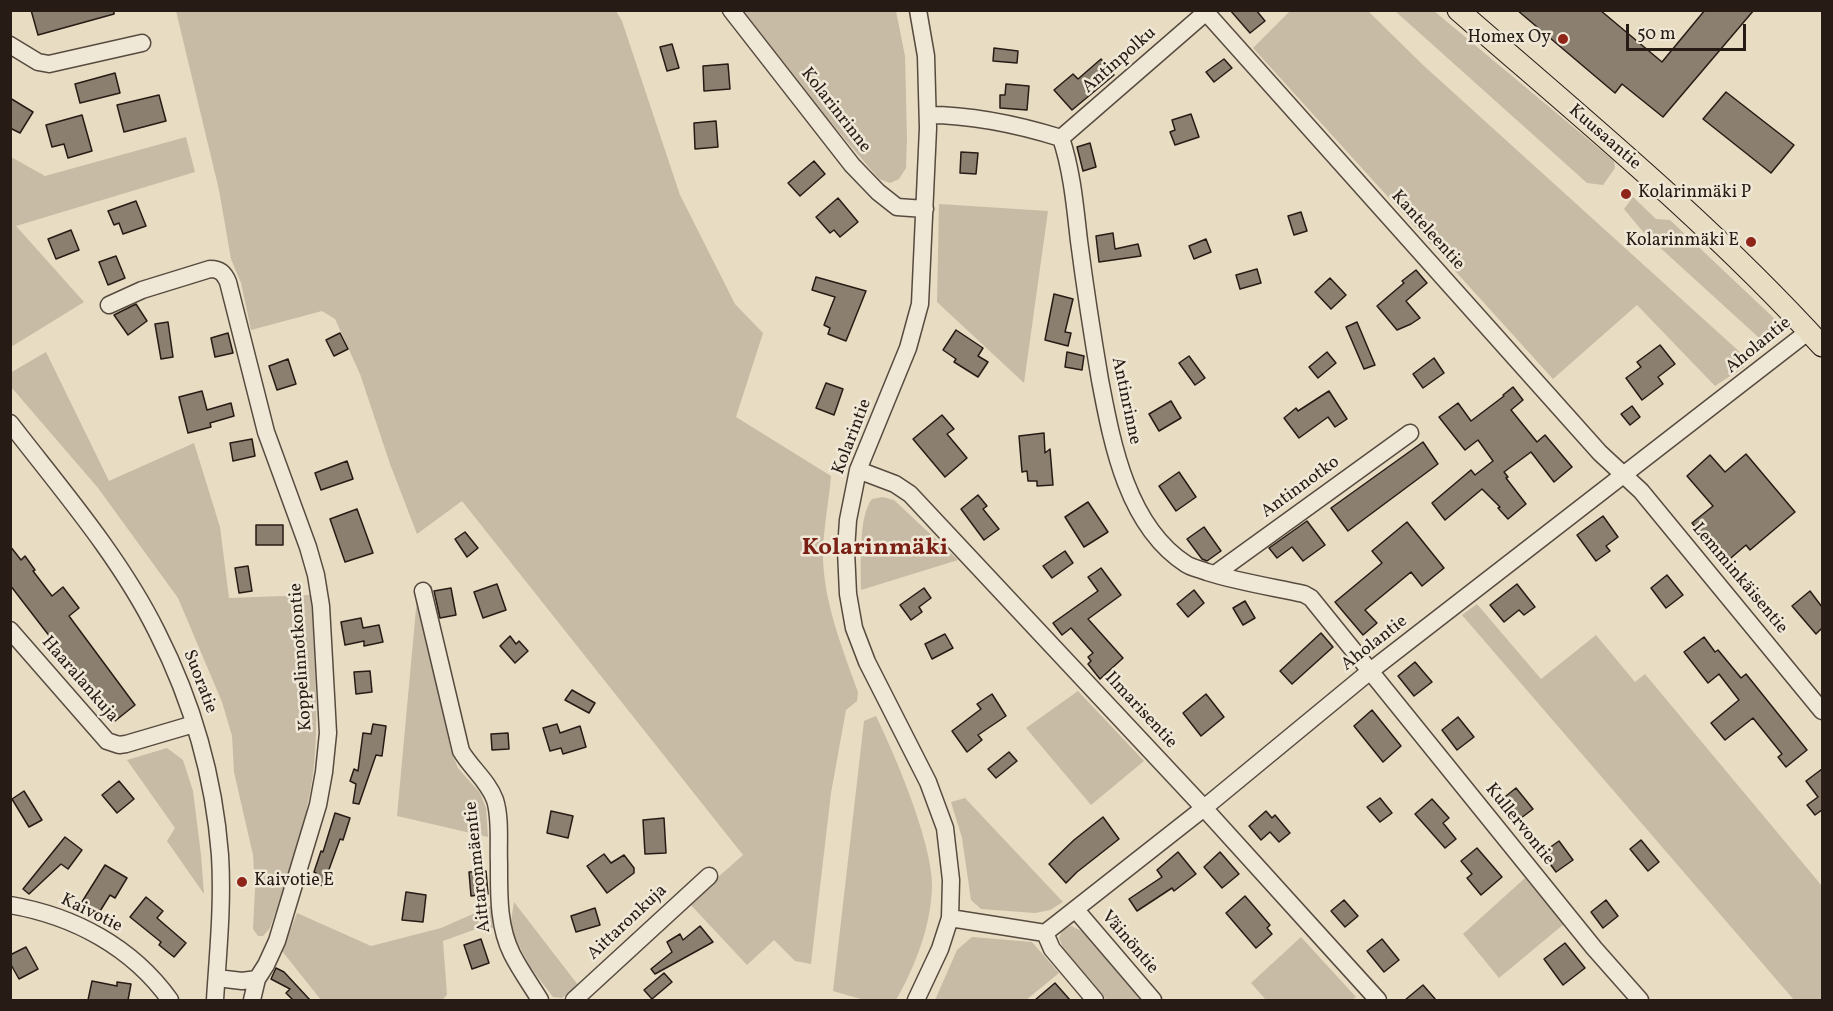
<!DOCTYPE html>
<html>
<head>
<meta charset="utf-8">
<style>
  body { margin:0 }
  #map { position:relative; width:1833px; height:1011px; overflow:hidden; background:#e8dcc2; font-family:Vollkorn,serif }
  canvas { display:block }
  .frame { position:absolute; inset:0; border:12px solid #271b15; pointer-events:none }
  .scale { position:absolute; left:1626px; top:24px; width:120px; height:27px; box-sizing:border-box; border:3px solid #271b15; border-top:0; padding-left:8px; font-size:18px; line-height:21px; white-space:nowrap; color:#271b15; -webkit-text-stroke:4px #f0e8d7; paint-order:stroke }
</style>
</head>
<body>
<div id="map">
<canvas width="1833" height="1011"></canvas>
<div class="frame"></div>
<div class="scale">50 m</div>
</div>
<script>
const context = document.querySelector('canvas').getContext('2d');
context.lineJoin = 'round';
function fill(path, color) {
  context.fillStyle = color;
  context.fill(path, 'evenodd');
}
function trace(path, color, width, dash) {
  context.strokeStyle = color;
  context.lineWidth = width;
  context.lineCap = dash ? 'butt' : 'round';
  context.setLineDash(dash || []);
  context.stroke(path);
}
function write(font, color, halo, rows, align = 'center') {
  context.font = font + ' Vollkorn,serif';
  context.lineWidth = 5;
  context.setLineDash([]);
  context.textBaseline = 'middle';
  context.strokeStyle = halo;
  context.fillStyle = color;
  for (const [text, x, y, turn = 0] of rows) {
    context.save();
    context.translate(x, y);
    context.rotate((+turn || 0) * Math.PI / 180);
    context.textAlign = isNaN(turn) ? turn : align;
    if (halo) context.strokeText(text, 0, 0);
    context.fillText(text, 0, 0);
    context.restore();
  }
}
const green = new Path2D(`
  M176 11H616L622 21 680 195 735 304 763 333 736 417 831 476C829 500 824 525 823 550 822 599 842 647 858 692L857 701 846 710 831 793 811 964 795 961 774 940 747 965 689 903 743 855 462 501 417 534 390 464 360 374 335 319 322 311 251 330 241 283 231 259 219 190Z
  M743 11H896L905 56 907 138 906 168 899 179 890 183 879 179 790 75Z
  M1290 11H1368L1423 65 1742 354 1744 367 1715 386 1637 305 1553 379 1253 48Z
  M1395 11H1434L1614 161 1615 168 1603 185 1587 183Z
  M186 137 195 172 16 226 84 302 11 347V157L45 176Z
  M1633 197 1656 219 1670 220 1777 321 1778 332 1768 346 1644 233 1624 209Z
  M939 204 1048 211 1024 383 937 302Z
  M46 352 109 481 194 443 220 527 229 598 311 595C314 651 320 719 313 774 306 827 287 878 270 928L263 936H258L253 929 255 889 253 855 234 772 232 736 222 702 178 598 98 488 12 388 10 373Z
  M883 497 894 500 958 560 861 590C861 568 858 516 872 499Z
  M417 598 451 751 458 768 480 793 486 808 488 837 397 816Z
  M1477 604 1541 679 1596 635 1635 682 1645 674 1822 886V1000H1794L1462 615Z
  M1078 691 1144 761 1091 805 1026 728Z
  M876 716C894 754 910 792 922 832 927 850 932 868 932 887 931 926 915 967 896 1000H864L833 991 864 721Z
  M167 748 183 760 193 791 201 855 204 894 167 841 175 828 127 760Z
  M965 798 1063 902 1050 910 1035 913 981 909 971 900 962 838 951 802Z
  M1525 878 1564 924 1499 978 1463 934Z
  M514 902 578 985 562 998 553 997 530 967 510 928Z
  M491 906 493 928 476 929 443 941 447 995 442 1000H321L282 951 297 913 371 946 441 928Z
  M1071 926 1084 932 1143 1000H1107L1063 948 1059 938 1063 929Z
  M972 937 1032 942 1059 973 1026 1000H935L957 950Z
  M1301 937 1356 997 1352 1000H1266L1251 983Z`);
const building = new Path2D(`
  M31 10H114V14L38 35Z
  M1230 10H1256L1265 21 1250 33Z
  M1517 10H1600L1662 62 1705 10H1754L1663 117 1622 84 1615 93Z
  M672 44 679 68 667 71 660 47Z
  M994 48 1018 51 1017 63 993 61Z
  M1101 59 1114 75 1072 110 1054 90 1073 74 1078 79Z
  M1224 59 1232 68 1214 82 1206 72Z
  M728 64 730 89 704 91 703 66Z
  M115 73 120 93 80 103 75 84Z
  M1006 84 1029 86 1027 110 1000 108V95H1005Z
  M1726 92 1794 145 1771 173 1703 119Z
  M159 95 166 121 124 132 117 105Z
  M10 98 33 112 20 133 10 128Z
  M1191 114 1199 137 1175 145 1170 132 1175 130 1172 120Z
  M82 115 92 151 68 158 64 144 52 147 46 125Z
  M716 121 718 147 695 149 694 123Z
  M1090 143 1096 167 1083 171 1077 147Z
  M961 152 978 153 976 174 960 173Z
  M814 161 825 174 800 196 788 183Z
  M838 198 858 222 840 237 834 230 830 233 816 217Z
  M136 201 146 226 123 234 119 223 114 225 108 211Z
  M1301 212 1307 231 1294 235 1288 216Z
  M71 230 79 250 56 259 48 239Z
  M1113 233 1115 249 1138 244 1141 256 1099 262 1096 236Z
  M1206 239 1211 252 1194 259 1189 246Z
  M116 256 125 278 108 285 99 262Z
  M1257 269 1261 283 1240 289 1236 275Z
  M1416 270 1427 283 1406 301 1420 318 1411 324 1397 330 1377 306 1404 283 1402 281Z
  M816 277 866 291 846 341 828 334 830 328 824 325 835 297 812 290Z
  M1330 278 1346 295 1331 309 1315 292Z
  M1054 294 1073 299 1065 332 1071 333 1068 346 1045 340Z
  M136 304 147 321 128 335 114 315Z
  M168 322 173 357 161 359 155 324Z
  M1357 322 1375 365 1364 369 1346 327Z
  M956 330 983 348 978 356 988 362 978 377 954 362 956 359 943 350Z
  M228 333 233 353 215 357 211 338Z
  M340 333 348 349 334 356 326 340Z
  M1660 345 1675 364 1658 377 1663 384 1642 400 1626 378 1641 367 1637 362Z
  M1067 352 1084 356 1082 370 1065 367Z
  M1327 352 1336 363 1318 378 1309 367Z
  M1189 356 1205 378 1195 385 1179 363Z
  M1434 358 1444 373 1423 388 1413 374Z
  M288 359 296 384 277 390 269 366Z
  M826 383 843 389 834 415 816 408Z
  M1513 387 1523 400 1511 410 1537 442 1545 435 1572 467 1554 482 1531 452 1504 472 1508 477 1506 478 1526 504 1508 519 1498 508 1500 507 1482 489 1445 520 1432 503 1471 470 1475 475 1493 461 1478 440 1465 450 1439 417 1458 403 1471 421 1504 396 1503 395Z
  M202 391 207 410 231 403 234 416 210 423 211 427 188 433 179 397Z
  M1329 391 1347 419 1335 427 1328 417 1299 438 1284 418 1296 408 1298 411Z
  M1171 401 1181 418 1159 431 1149 414Z
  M1632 406 1640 417 1630 425 1621 414Z
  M942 415 954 429 947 434 967 458 945 477 913 439Z
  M1044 433 1045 453 1050 449 1053 485 1037 486V481H1028L1027 471 1022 472 1019 436Z
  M252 439 255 456 233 461 230 443Z
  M1423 442 1438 464 1348 531 1331 508Z
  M1746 454 1795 512 1750 550 1746 545 1725 563 1692 523 1713 506 1687 476 1710 455 1725 472Z
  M347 461 353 479 321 490 315 473Z
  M1179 472 1196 497 1176 511 1159 486Z
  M978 495 987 506 983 509 999 529 984 540 961 509Z
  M1088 502 1108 532 1084 547 1065 517Z
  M357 509 373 553 345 562 330 519Z
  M1603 516 1618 537 1606 546 1610 551 1596 561 1577 535Z
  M1307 521 1325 545 1303 561 1292 547 1277 558 1269 548Z
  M1407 522 1444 568 1422 586 1411 572 1365 610 1377 623 1363 635 1335 602 1382 563 1372 551Z
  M256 525H283V545H256Z
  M1204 527 1221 551 1207 561 1202 559 1187 539Z
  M465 532 478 548 467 557 455 539Z
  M10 546 21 560 25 556 35 570 33 571 52 596 63 587 79 608 69 616 135 705 115 721 10 585Z
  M1065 551 1073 563 1052 578 1043 566Z
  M248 566 252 591 239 593 235 568Z
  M1101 568 1121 595 1088 619 1123 658 1100 679 1088 664 1091 661 1088 657 1093 653 1071 628 1062 635 1053 623 1098 591 1088 577Z
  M1667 575 1683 595 1666 608 1651 588Z
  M497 584 506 610 483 618 474 592Z
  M1517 584 1535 607 1524 615 1519 610 1504 622 1490 605Z
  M451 588 456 615 440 618 434 591Z
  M924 588 931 598 919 607 922 612 911 620 900 605Z
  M1194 590 1204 603 1188 617 1177 604Z
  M1810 591 1822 607V628L1816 634 1792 606Z
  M1245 601 1255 618 1243 625 1233 608Z
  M361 618 363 628 379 625 383 642 364 646V641L345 645 341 622Z
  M1321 633 1333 647 1292 684 1280 671Z
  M945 634 953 648 932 659 925 644Z
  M510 636 516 644 519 641 528 651 515 663 500 646Z
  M1704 637 1715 652 1718 650 1741 678 1746 674 1807 750 1786 767 1778 757 1782 754 1753 718 1725 740 1711 723 1739 700 1719 674 1708 683 1684 652Z
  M1415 662 1432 682 1414 696 1398 676Z
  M370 671 372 692 356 694 354 672Z
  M572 690 595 703 589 713 565 700Z
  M992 694 1006 716 978 735 982 740 967 752 952 731 981 709 977 704Z
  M1206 694 1224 717 1201 736 1183 713Z
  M1372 710 1401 746 1383 762 1354 726Z
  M1458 717 1474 737 1457 750 1442 730Z
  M373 724 386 726 382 756 376 755 359 804 353 803 356 784 350 781 354 769 358 771 363 733 371 734Z
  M557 724 560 733 580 726 586 747 563 754 561 748 550 751 543 728Z
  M508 733 509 749 492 750 491 734Z
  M1009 752 1017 761 996 778 988 769Z
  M1822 769V810L1815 815 1807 805 1818 797 1806 781Z
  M119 781 134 799 117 813 102 795Z
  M1516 788 1533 809 1517 821 1501 800Z
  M24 791 42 820 29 827 12 799Z
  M1380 798 1392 813 1380 822 1367 807Z
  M1432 799 1449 818 1443 823 1456 839 1445 848 1415 814Z
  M551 811 573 816 568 838 547 833Z
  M1266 811 1272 818 1275 815 1290 833 1279 842 1270 832 1261 840 1249 826Z
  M335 813 350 818 343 840 340 839 323 886 313 882 316 873 314 872 321 851 323 852Z
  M1103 817 1119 839 1077 872 1066 883 1049 864 1074 840Z
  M664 818 666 853 645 854 643 820Z
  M65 837 82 850 68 869 61 864 29 894 23 889Z
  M1641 840 1659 862 1648 871 1630 849Z
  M1559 841 1573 860 1556 872 1542 853Z
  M1477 848 1502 877 1481 895 1467 878 1472 874 1461 861Z
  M1178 852 1196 874 1174 891 1172 888 1137 911 1129 899 1162 877 1157 870Z
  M1220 852 1239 874 1222 888 1204 867Z
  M604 854 611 863 624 855 634 868V873L607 893 587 866Z
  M105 865 127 878 115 898 110 895 97 916 80 905Z
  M486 871 488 894 471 896 469 872Z
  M406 892 426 895 423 922 402 920Z
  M1245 896 1270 925 1267 928 1272 934 1256 948 1226 913Z
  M146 897 163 911 157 918 186 943 174 957 159 945 161 942 130 917Z
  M1344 900 1358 916 1345 927 1331 911Z
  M1606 900 1618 916 1603 928 1591 912Z
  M595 908 600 925 576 932 571 916Z
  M700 926 713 942 655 974 651 969 672 952 667 942 680 934 683 940Z
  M481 939 489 963 472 969 464 945Z
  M1382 939 1399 960 1384 972 1367 951Z
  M1565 943 1585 968 1563 985 1544 959Z
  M26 947 38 969 19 979 10 963V955Z
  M276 968 284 972 310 1000H293L286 993 290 989 271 979Z
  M664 973 672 982 652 999 644 990Z
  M92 981 117 986V982L131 984 128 1000H88Z
  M1055 983 1070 1000H1035Z
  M1423 985 1436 1000H1405Z`);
const minor = new Path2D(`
  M731 10 852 165 878 192 897 207 925 209
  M1204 10 1600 453 1641 491 1822 711
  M10 45 38 62 49 64 142 43
  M928 115C972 115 1019 125 1061 138 1072 171 1075 206 1079 241 1085 287 1092 333 1100 380 1112 443 1127 526 1186 564 1192 568 1200 569 1207 572 1239 582 1272 587 1304 594L1311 598 1594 948 1640 1000
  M1061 138 1205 13
  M109 305 142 290 210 269C220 269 224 273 228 282L266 432 308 547 316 575 321 606 326 696 328 733 324 772 318 805 277 941 266 965 257 979 242 981 217 978
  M10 423C61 489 120 557 157 632 192 701 214 778 220 855 223 904 218 952 215 1000
  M858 470 895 484 910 494 1204 808 1378 1000
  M1215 574 1410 433
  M423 591 461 751C471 768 488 781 495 800 501 819 498 844 499 864 499 894 498 926 512 954 520 970 531 985 540 1000
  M10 630 107 741 119 745 126 744 194 724
  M10 905C74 916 132 947 170 1000
  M1076 910 1153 1000
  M950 918 1045 933 1204 808 1369 672 1809 331
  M1045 933 1052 949 1095 1000
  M252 1000 257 979
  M574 1000 709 876
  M916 1000 940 949 950 918 951 880 945 828 928 782 867 662 854 628 848 594 846 550 848 520 858 470 908 348 920 304 928 128 926 56 918 10`);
const major = new Path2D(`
  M1458 10C1583 119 1711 224 1822 346`);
const markers = [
  [1563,39,6,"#8f2418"],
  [1626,194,6,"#8f2418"],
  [1751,242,6,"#8f2418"],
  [242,882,6,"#8f2418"]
];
const poiNames = [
  ["Homex Oy",1551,39],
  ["Kolarinmäki P",1638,194,"left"],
  ["Kolarinmäki E",1739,242],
  ["Kaivotie E",254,882,"left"]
];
const streetNames = [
  ["Antinpolku",1120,61,-41],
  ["Kolarinrinne",835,111,52],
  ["Kuusaantie",1604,138,41],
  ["Kanteleentie",1427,231,48],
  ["Aholantie",1759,346,-39],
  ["Antinrinne",1125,401,78],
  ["Kolarintie",853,437,-69],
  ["Antinnotko",1301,488,-36],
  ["Lemminkäisentie",1739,579,50],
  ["Aholantie",1375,644,-38],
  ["Koppelinnotkontie",302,657,-94],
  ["Haaralankuja",79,680,49],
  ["Suoratie",199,682,69],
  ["Ilmarisentie",1140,711,47],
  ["Kullervontie",1519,825,51],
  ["Aittaronmäentie",479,867,-96],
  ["Kaivotie",91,914,26],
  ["Aittaronkuja",628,923,-43],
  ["Väinöntie",1129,943,49]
];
const districtNames = [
  ["Kolarinmäki",875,550]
];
fill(green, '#c7bba5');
fill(building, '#8b7f6f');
trace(building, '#271b15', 1.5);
trace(minor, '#574b40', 19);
trace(major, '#271b15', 23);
trace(minor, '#f0e8d7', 16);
trace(major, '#e8dcc2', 21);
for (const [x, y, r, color] of markers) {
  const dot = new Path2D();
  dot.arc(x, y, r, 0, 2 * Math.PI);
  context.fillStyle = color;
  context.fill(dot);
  trace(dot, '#f0e8d7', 2);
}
write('18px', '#271b15', '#f0e8d7', poiNames, 'right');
write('18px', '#271b15', '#f0e8d7', streetNames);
write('bold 24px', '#7a1f14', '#f0e8d7', districtNames);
</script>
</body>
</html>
